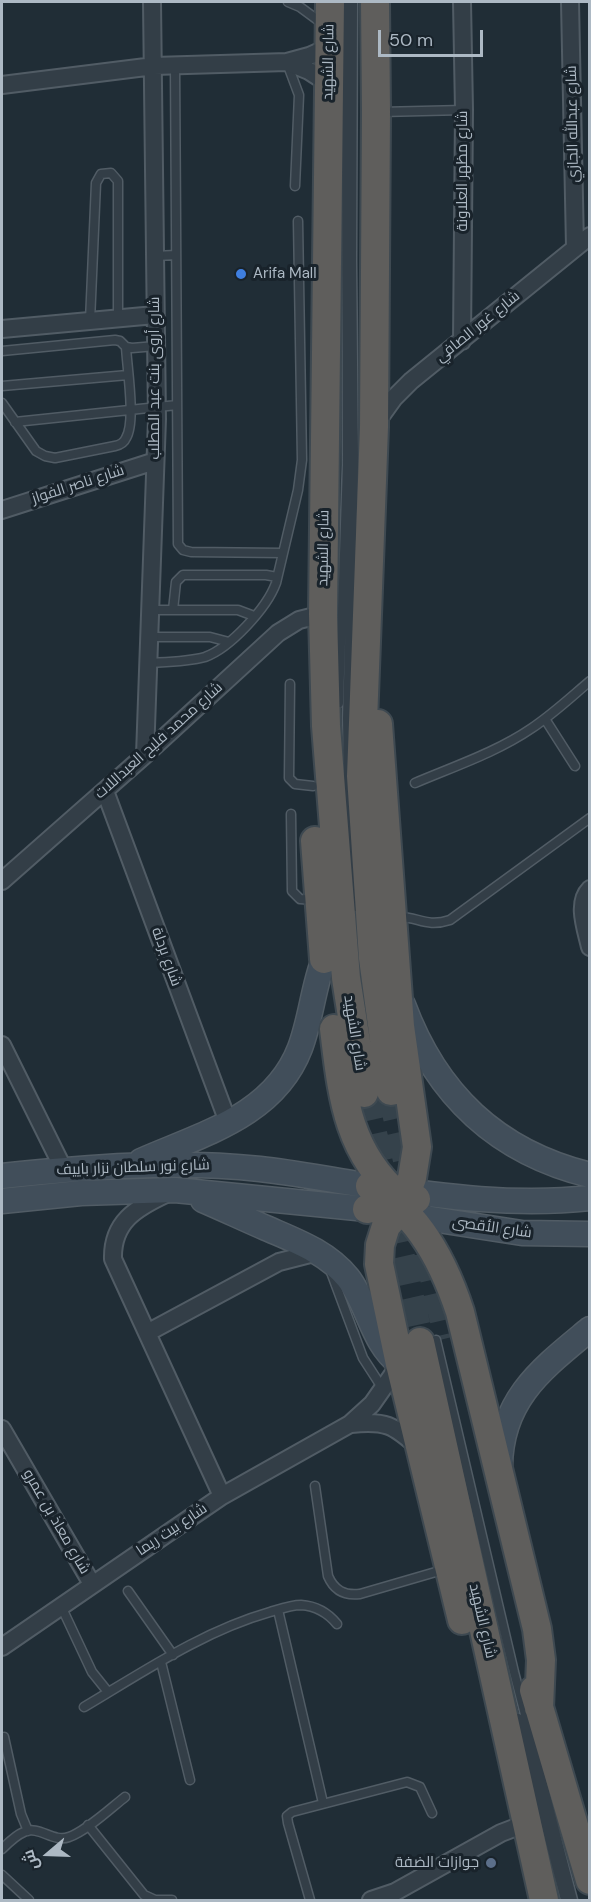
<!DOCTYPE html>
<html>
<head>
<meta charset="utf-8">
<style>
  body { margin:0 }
  #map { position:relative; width:591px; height:1902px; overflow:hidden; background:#202d36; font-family:"DM Sans",Cairo,sans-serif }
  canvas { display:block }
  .frame { position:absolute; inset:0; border:3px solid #adb9c4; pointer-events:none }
  .north { position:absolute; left:18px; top:1824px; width:60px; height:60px; -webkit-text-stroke:4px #19232b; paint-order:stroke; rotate:251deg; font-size:16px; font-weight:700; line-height:24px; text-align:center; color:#adb9c4 }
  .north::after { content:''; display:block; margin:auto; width:21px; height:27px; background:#adb9c4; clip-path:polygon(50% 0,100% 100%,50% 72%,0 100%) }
  .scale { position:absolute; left:378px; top:30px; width:105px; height:27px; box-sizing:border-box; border:3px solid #adb9c4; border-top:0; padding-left:8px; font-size:18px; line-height:21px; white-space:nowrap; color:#adb9c4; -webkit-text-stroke:4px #19232b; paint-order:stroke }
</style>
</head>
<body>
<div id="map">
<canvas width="591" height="1902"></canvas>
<div class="frame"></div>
<div class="north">ش</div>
<div class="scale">50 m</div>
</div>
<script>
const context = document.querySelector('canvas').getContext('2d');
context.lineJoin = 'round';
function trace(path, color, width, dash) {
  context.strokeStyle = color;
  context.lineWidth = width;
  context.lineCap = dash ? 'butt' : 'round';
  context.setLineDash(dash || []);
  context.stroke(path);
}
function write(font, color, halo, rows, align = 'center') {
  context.font = font + ' "DM Sans",Cairo,sans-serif';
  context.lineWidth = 6;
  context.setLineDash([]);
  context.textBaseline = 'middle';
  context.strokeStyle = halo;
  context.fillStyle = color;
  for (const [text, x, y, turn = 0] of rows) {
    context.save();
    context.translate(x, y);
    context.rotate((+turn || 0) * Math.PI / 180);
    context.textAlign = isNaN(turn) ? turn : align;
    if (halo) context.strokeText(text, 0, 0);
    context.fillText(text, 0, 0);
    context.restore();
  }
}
const trunkTunnel = new Path2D(`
  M391 1091 409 1169
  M364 1093 420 1342
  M428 1252 448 1338`);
const service = new Path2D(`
  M288 2 300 7 323 24
  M353 2 352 261 354 466 347 718 349 829 356 907
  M287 63 299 95 295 186
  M175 65 178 544 183 550 191 552 283 553
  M380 112 464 110
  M155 256 176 255
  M90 321 96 183 101 174 111 173 118 181V319
  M126 347 132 348 156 346
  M2 351 115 340 120 341 126 347C127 367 136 422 126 438 124 443 120 445 115 446L55 458 45 456 36 451 2 403
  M2 386 128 375
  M15 422 177 405
  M150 610H238L254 616
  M173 610 176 582 183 575H266L277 577
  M149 637H210L229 642
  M148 663C166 662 187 662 205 657 230 648 267 608 276 583L298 490 302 460 298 221
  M290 684 289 778 295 784 313 786
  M339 703 347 465 346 2
  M545 719 575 766
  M415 783C455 766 497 752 532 728 553 714 571 697 590 681
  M291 814 292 891 300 899 315 900
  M397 917C418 916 425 928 450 920L590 818
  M331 1272 363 1358 383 1389
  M436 1340 514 1672 573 1900
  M315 1486 328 1576C334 1590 344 1596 360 1594L446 1569
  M128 1591 173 1655
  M61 1606 92 1672 108 1692
  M278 1610 323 1803
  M161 1662 190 1780
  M84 1707C143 1672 203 1631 270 1612 280 1609 291 1605 301 1605 316 1606 328 1613 337 1624
  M518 1718 565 1900
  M4 1737 21 1814 28 1831
  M88 1825 144 1895 155 1900H172
  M2 1849C8 1843 16 1835 24 1832 39 1825 53 1843 69 1837 85 1832 111 1808 125 1797
  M2 1875 29 1900
  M310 1900 288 1823 287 1816 292 1812 407 1782 420 1787 432 1813`);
const minor = new Path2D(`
  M570 2 575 247
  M287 62 309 71 329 84
  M2 85 154 66 287 62 309 56 329 47
  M2 329 155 315
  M462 341 464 110 462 2
  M376 423 394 398 411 381 590 236
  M2 510 155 461
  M145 755 157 419 152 2
  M105 791 228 1122
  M2 881 145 755 278 633 299 620 323 614
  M590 889C576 903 586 929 590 947
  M2 1045 64 1170
  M166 1194C136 1208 112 1222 113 1259L222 1496
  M147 1333 279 1262 318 1252
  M351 1424C385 1420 394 1425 419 1448
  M2 1429 92 1584
  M2 1647 222 1496 350 1424 372 1404 400 1364
  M371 1900 395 1892 501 1833 527 1823`);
const secondary = new Path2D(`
  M403 1005C436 1094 496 1152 590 1175
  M141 1161C202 1134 274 1116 300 1048 311 1019 313 988 324 959
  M2 1176C87 1167 174 1160 260 1169 298 1173 335 1181 372 1186 443 1197 518 1206 590 1198
  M203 1200C224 1209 245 1219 266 1228 296 1241 327 1252 348 1278 369 1305 372 1343 400 1364
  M2 1201 81 1193 175 1190 367 1209 522 1233 590 1234
  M500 1466C501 1398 543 1368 590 1329`);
const trunk = new Path2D(`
  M330 2 323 614 326 726 346 978 364 1093
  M375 2 376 112 374 427 361 776 373 958 391 1091
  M315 841 324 959
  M334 1029C342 1092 346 1151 399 1196
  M370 1186C418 1211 444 1263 460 1312L537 1629 541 1660 539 1708
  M416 1199 402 1208 386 1226 380 1245 379 1264 400 1364 462 1620
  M367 1209 394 1201 407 1191 412 1178 417 1147 400 1026 378 724
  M420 1342 544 1900
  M534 1690 590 1880`);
const markers = [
  [241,274,6,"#3f7fe0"],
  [491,1863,6,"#5c6f8a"]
];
const streetNames = [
  ["شارع الشهيد",329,62,-89],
  ["شارع عبدالله الجازي",573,124,-91],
  ["شارع مظهر العلاونة",463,171,-90],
  ["شارع غور الصافي",478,327,-39],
  ["شارع أروى بنت عبد المطلب",155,378,-90],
  ["شارع ناصر الفواز",78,485,-18],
  ["شارع الشهيد",324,548,-89],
  ["شارع محمد فليح العبداللات",159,741,-42],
  ["شارع بردلة",166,957,70],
  ["شارع الشهيد",354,1033,81],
  ["شارع نور سلطان نزار باييف",133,1168,-2],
  ["شارع الأقصى",492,1228,8],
  ["شارع معاذ بن عمرو",56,1522,60],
  ["شارع بيت ريما",172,1530,-34],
  ["شارع الشهيد",482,1621,77]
];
const poiNames = [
  ["Arifa Mall",253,274],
  ["جوازات الضفة",479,1863,"right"]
];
trace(trunkTunnel, '#35424b', 28, [28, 14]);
trace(service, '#515c65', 11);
trace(minor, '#515c65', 20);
trace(secondary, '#515c65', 27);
trace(trunk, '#3e4951', 32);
trace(service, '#333e47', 8);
trace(minor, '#333e47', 16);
trace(secondary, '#414e5a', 24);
trace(trunk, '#5f5e5c', 28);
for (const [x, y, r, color] of markers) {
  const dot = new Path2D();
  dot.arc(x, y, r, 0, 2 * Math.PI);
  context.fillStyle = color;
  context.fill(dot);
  trace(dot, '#19232b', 2);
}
write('15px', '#adb9c4', '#19232b', streetNames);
write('15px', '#adb9c4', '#19232b', poiNames, 'left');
</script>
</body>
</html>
